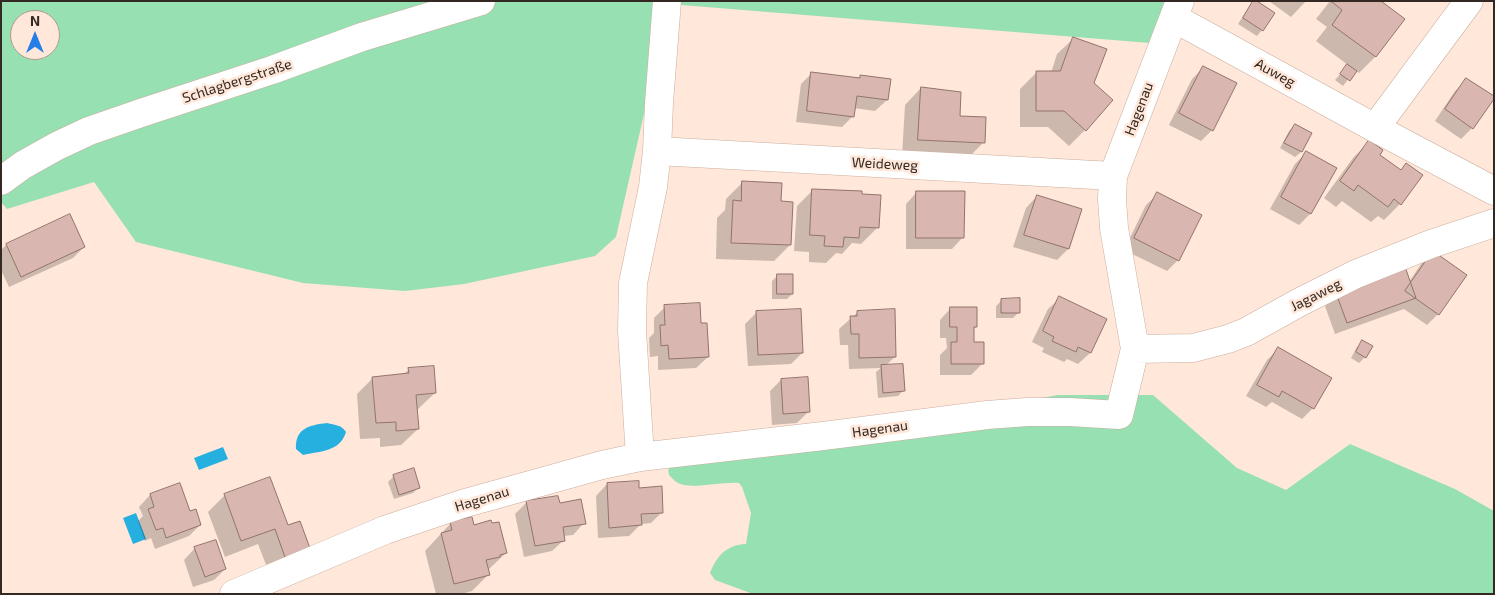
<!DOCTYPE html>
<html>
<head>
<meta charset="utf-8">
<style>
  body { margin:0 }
  #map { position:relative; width:1495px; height:595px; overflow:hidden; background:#ffe7d9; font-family:"Exo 2",sans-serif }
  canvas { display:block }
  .frame { position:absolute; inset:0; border:2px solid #342922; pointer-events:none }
  .north { position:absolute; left:10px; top:10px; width:50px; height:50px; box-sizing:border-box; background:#ffe7d9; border:1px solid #ae9b90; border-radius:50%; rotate:0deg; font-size:14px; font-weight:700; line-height:20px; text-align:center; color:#342922 }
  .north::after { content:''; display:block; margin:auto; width:18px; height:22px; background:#247ee8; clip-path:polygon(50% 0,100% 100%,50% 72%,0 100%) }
</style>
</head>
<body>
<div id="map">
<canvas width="1495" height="595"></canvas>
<div class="frame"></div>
<div class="north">N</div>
</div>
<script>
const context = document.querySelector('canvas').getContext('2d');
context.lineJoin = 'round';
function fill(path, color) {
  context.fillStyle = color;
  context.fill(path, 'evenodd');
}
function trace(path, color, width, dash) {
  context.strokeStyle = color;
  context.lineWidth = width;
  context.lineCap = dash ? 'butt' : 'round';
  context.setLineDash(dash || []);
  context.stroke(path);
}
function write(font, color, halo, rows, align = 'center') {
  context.font = font + ' "Exo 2",sans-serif';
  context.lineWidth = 5;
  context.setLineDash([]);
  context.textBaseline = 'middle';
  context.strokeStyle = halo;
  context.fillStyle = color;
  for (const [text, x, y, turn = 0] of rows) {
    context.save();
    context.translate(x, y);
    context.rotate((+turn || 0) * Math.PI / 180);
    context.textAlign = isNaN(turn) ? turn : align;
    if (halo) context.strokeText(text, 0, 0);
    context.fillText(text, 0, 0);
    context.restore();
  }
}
const green = new Path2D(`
  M1 1H1168L1150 43 669 4 616 237 595 256 464 284 405 291 303 283 136 242 94 182 7 209 1 202ZM20 20H50V50H20Z
  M1058 395H1153L1237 468 1286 490 1350 444 1455 489 1494 511V594H753L715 580 710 573C717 556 726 545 746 544L751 513 742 487 739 483C722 481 691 490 678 483 676 482 674 480 672 478 667 474 668 470 670 464L736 454Z`);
const water = new Path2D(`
  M327 423C335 425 342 425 346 432 340 452 320 451 303 455L296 449C295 428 310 425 327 423Z
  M223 447 228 459 199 470 194 458Z
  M136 513 146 539 133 544 123 518Z`);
const shadow = new Path2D(`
  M1254 1 1262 30 1257 36 1238 24 1249 7Z
  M1269 1H1306L1291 17Z
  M1330 1H1379L1404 19 1375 57 1359 73 1355 70 1343 86 1335 80 1348 65 1316 41 1327 27 1316 19Z
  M1074 38 1093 84 1085 130 1069 146 1048 127H1020V89L1036 73H1051L1057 54Z
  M1203 68 1212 130 1201 141 1169 125 1192 79Z
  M812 73 858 79 860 77 887 100 875 111 854 108 853 116 842 127 796 122 801 84Z
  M1467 80 1472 128 1461 139 1435 121 1455 91Z
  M921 88 959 117 983 143 967 159 902 156 905 105Z
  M1295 125 1310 134 1301 152 1295 157 1280 148 1289 131Z
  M1369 142 1378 155 1400 171 1406 165 1400 204 1384 220 1378 216 1371 222 1342 201 1336 207 1324 198 1353 158Z
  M1306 153 1310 214 1299 225 1270 209 1295 164Z
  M742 183 779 203 790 245 774 261 716 259 717 218 725 210 726 199Z
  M813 190 877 228 861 244 852 243 842 254 836 253 826 263 809 262V252L794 251 797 206Z
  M917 192 963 237 952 249H906V204Z
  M1158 194 1178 260 1167 271 1124 250 1146 205Z
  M1037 196 1080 210 1068 249 1057 260 1013 247 1026 208Z
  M70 216 84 247 73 258 9 287 1 270V250L6 245Z
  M1433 253 1438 314 1427 325 1404 309 1335 334 1325 306 1335 296 1409 282 1421 264Z
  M778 275 792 294 787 299H772V281Z
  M1060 298 1106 320 1090 353 1078 364 1067 359 1064 362 1042 352 1044 348 1032 342 1048 309Z
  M1001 301 1019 312 1013 318H996V306Z
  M665 307 700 325 708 357 696 368 658 370V356L650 357 649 338 654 333V318Z
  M951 308 976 327 973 330V343L983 363 971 375H940V355L947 348 946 338H940V320Z
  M757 312 802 353 791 364 748 366 745 324Z
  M858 312 895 357 885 366 903 391 898 396 878 398 876 372 881 368 849 369 848 345H840L839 329Z
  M1363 342 1365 357 1359 363 1351 358 1357 347Z
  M1278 349 1313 408 1302 419 1272 402 1266 407 1246 396 1267 360Z
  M409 369 435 393 418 409H416L418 429 401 445 380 447V438L360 439 357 394 373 378 403 375Z
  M781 380 808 412 797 423 772 425 770 391Z
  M394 476 419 487 413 493 394 499 388 482Z
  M269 479 293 567 270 575 258 544 225 557 208 512 225 495Z
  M607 484 662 512 651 523 641 524 629 536 598 538 596 496Z
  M150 495 189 512 200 525 189 536 155 549 151 538 145 541 138 521 143 516 139 507Z
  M557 498 559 504 584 523 573 535 563 536 564 540 552 551 524 557 515 514 526 503Z
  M451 523 473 526 506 553 489 569H487L488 575 472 591 461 594H436L425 551Z
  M195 548 225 569 214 580 193 587 184 560Z`);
const building = new Path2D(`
  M1253 1H1257L1275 13 1263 31 1243 18Z
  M1333 1H1381L1405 19 1376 57 1332 25 1342 10 1332 2Z
  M1073 37 1107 49 1094 83 1113 100 1086 131 1064 111H1036V71H1060Z
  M1347 64 1357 71 1350 81 1340 74Z
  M1203 66 1237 83 1213 131 1179 113Z
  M811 72 860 78V75L891 79 888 100 857 96 854 117 807 111Z
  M1466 78 1494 96V99L1473 129 1445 109Z
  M921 87 961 92 960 116 986 117 985 143 918 140Z
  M1295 124 1312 133 1302 152 1284 143Z
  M1369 140 1383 150 1380 155 1401 170 1406 163 1423 175 1401 205 1394 199 1388 207 1358 185 1354 191 1340 181Z
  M1306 151 1337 168 1311 214 1281 197Z
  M742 181 782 183 781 201 793 202 791 245 731 243 733 200 741 201Z
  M812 189 862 191V194L881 195 879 228 860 227 859 238 844 237 843 247 824 246 825 236 810 235Z
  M916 191H965L964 238H916Z
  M1157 192 1202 215 1179 261 1134 238Z
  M1037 195 1082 209 1069 249 1024 235Z
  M70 214 85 247 21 277 6 244Z
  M1433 251 1467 275 1439 315 1405 291Z
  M1403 261 1416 298 1347 323 1336 293Z
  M777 274H793V294H777Z
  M1059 296 1107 319 1091 353 1078 347 1076 352 1052 341 1054 337 1043 331Z
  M1020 298V313H1001V299Z
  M700 303 701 323H707L709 357 669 359 668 345 661 346 660 325H665L664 305Z
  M950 307H977V327H974V342H984V364H951V342H957V327H950Z
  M801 309 803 353 758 355 756 311Z
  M895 309 896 357 859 358V334H851L850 316H857V311Z
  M1362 340 1373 346 1366 358 1356 352Z
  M1278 347 1332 378 1314 409 1282 391 1279 397 1257 385Z
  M903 364 905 391 883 393 881 365Z
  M434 366 436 393 416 395 419 429 396 431V422L376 423 372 377 409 373 408 368Z
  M808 377 810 412 783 414 781 379Z
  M414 468 420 488 399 495 393 475Z
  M270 477 288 525 300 521 311 551 286 560 275 529 241 541 224 494Z
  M639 481V488L662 486 663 513 641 514 642 525 609 528 607 483Z
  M180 483 190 511 196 509 201 525 166 538 163 528 156 530 148 509 154 507 150 494Z
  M558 496 560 503 581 499 586 524 563 527 565 541 535 546 526 501Z
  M472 517 474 525 491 520 492 523 499 522 507 553 500 555V557L486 560 490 575 454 584 441 533 452 530 450 522Z
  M216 540 226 569 205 577 194 547Z`);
const minor = new Path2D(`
  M1174 18 1375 128 1494 191
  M1375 128 1469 1
  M657 151 1113 176
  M1 181 23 165 57 146 89 131 141 113 272 70 362 37 481 1
  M1135 349 1193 348 1228 339 1246 332 1300 302 1356 274 1431 244 1494 223
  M640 457 632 331 633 283 653 187 657 151 659 103 667 1
  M234 594 385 530 462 504 602 465 640 457 823 436 987 415 1027 412H1070L1119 415 1135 349 1114 228 1112 199 1113 176 1180 1`);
const streetNames = [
  ["Auweg",1275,73,29],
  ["Schlagbergstraße",237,81,-18],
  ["Hagenau",1139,109,-69],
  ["Weideweg",885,164,3],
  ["Jagaweg",1316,295,-27],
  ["Hagenau",880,429,-8],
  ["Hagenau",482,499,-17]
];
fill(green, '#97e0b2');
fill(water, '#26b0e0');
fill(shadow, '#0003');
fill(building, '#d9b7b0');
trace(building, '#92736c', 1);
trace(minor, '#cbae9e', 29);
trace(minor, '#fff', 28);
write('14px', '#342922', '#ffe7d9', streetNames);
</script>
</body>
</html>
